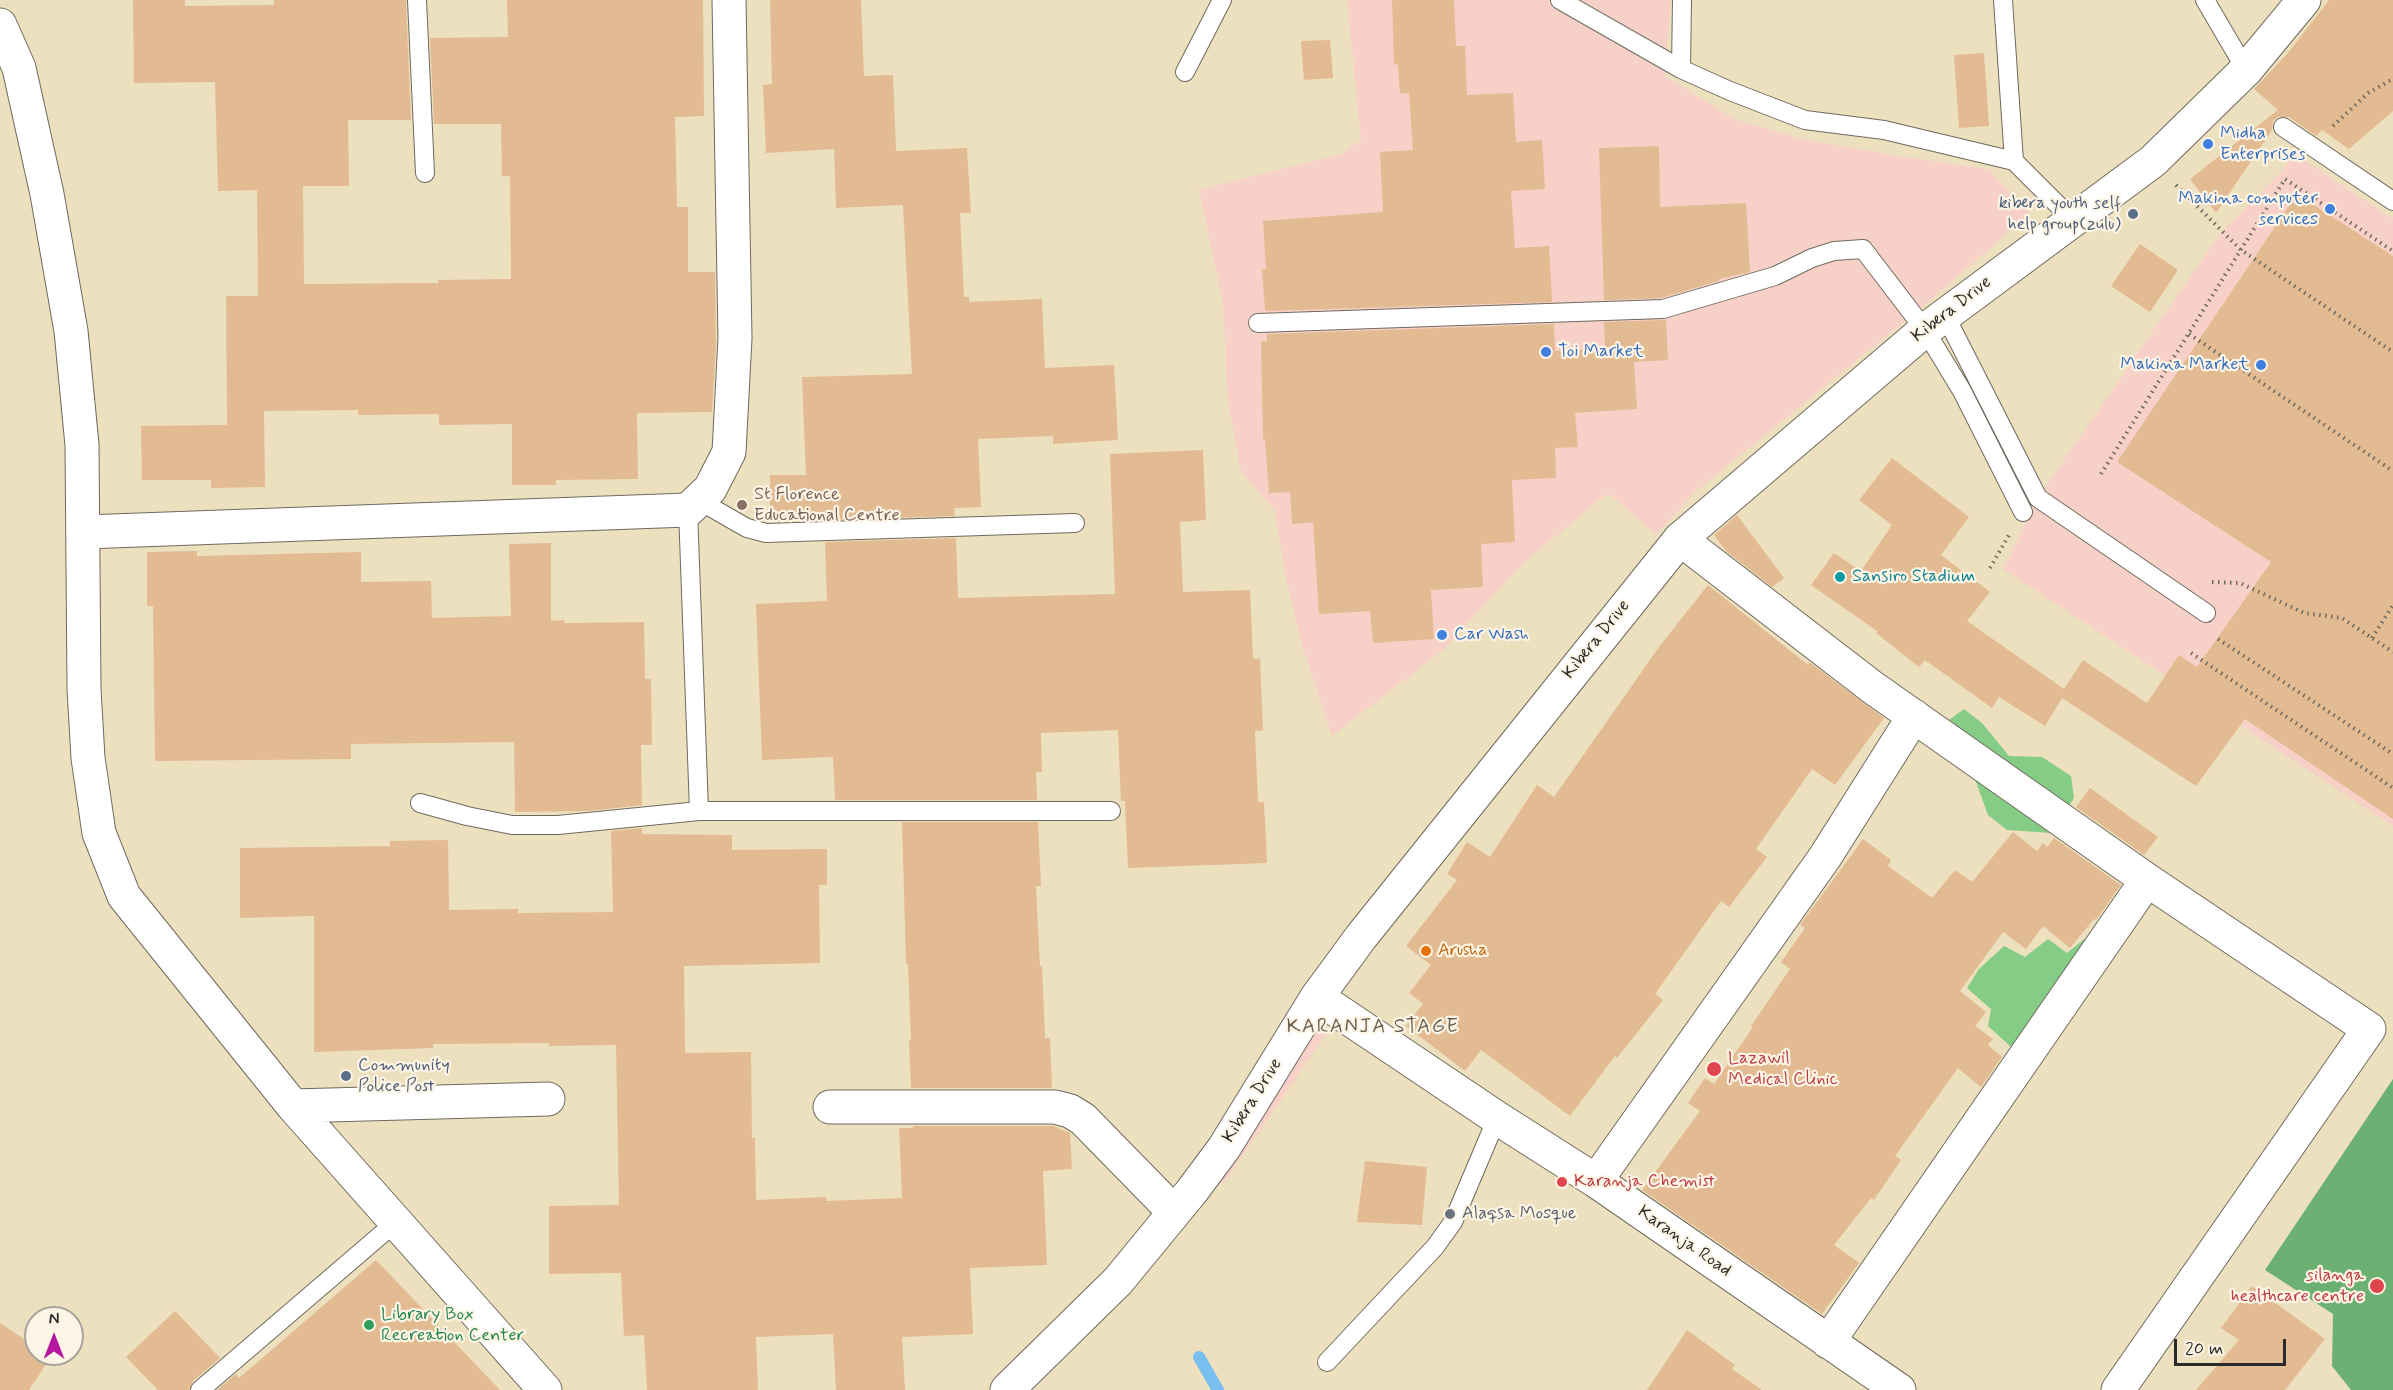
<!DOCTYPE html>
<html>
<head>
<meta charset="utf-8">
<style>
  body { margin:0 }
  #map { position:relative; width:2393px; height:1390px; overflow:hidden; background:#ede0be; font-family:Mynerve,sans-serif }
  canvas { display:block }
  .north { position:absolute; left:24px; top:1306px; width:60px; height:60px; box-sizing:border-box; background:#fcf5e5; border:2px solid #a8a49b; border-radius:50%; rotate:0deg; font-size:16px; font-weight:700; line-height:24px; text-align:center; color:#2b2b2b }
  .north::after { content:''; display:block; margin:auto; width:21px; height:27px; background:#b5179e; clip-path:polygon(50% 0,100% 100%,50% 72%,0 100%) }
  .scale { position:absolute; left:2174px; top:1339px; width:112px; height:27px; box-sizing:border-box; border:3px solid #2b2b2b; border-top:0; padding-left:8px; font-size:18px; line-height:21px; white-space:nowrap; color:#2b2b2b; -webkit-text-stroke:4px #fcf5e5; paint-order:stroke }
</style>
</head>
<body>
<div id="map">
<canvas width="2393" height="1390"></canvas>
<div class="north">N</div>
<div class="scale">20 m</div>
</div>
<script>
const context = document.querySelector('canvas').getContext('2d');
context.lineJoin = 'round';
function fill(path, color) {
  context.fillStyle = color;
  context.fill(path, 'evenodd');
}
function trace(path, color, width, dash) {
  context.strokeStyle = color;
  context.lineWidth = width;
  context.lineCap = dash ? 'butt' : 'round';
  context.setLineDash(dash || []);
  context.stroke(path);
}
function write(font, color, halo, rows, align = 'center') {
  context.font = font + ' Mynerve,sans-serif';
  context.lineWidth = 4.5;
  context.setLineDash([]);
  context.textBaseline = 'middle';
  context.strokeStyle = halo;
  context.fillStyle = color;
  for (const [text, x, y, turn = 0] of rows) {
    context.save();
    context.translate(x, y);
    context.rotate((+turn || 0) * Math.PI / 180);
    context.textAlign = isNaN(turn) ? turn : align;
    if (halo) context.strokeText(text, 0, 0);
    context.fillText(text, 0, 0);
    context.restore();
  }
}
const built = new Path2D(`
  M1347 0H1671L1665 76 1734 119 1802 139 1898 156 1989 169 2030 213 1932 299 1695 492 1656 535 1608 493 1522 564 1443 650 1332 736 1302 645 1285 574 1275 511 1241 472 1228 402 1223 304 1199 190 1342 154 1361 140Z
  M2297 155 2393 219V826L2003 569 2038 498 2221 232Z
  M1312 1018 1329 1030 1224 1183 1204 1174Z`);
const green = new Path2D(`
  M1964 709 1982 723 2009 756 2042 757 2071 776 2074 798 2052 833 2007 830 1988 815 1968 760 1935 751 1949 720Z
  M2098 928 2021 1056 1988 1026 1991 1009 1967 988 1979 969 2004 946 2025 957 2048 939 2067 953Z`);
const forest = new Path2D(`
  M2393 1079V1390H2351L2332 1366 2333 1314 2265 1270Z`);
const stream = new Path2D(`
  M1199 1357 1218 1390`);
const building = new Path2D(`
  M133 0H185V6L274 5V0H406L411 120H348L349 186H303L304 284 438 283V280L511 279 510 176H502L501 124H434L430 38 508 37 507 0H703L704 116 675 117 677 207H688V272H715L716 344 712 412 637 413 638 479 556 480V485H512V424L439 425V414L358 415V410L264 411 265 487 211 488V480H142L141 426 227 425 226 296H258L257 190 218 191 215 82 134 83Z
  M770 0H861L864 76 893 75 896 151 967 148 971 213H960L964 297H969V302L1042 299 1045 368 1114 365 1118 440 1053 444V436L978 439 981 507 954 508 955 516 770 522V475H806L802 377 912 374 903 205 836 208 834 149 766 153 763 85 772 84Z
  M1392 0H1454L1456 46H1465L1467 95 1513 93 1516 142 1542 140 1545 189 1511 191 1515 248 1549 246 1552 302 1265 311 1262 269H1266L1263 221 1383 212 1380 152 1413 150 1409 93 1400 94 1398 64 1394 65Z
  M2329 0H2393V111L2349 149 2322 130 2316 136 2289 117H2278L2273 121 2272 130 2216 213 2190 179 2278 110 2254 89 2288 53Z
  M1330 40 1333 78 1304 80 1301 41Z
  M1984 53 1989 126 1959 128 1954 55Z
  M1659 146 1660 207 1746 203 1750 272 1719 279V281L1661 298 1604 300 1599 148Z
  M2297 194 2393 256V819L2245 719 2196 786 2062 698 2045 726 1999 697 1992 708 1925 660 1919 667 1876 633 1877 631 1811 585 1834 553 1861 571 1892 525 1859 500 1892 458 1969 517 1941 555 1990 592 1967 621 2064 689 2083 660 2147 703 2179 655 2197 667 2271 562 2117 462Z
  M2140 244 2178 270 2150 312 2111 286Z
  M1666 320 1668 360 1634 362 1637 409 1575 413 1578 447 1555 448 1556 478 1512 480 1515 542 1481 544 1483 587 1431 590 1434 639 1373 643 1370 611 1319 614 1313 522 1292 524 1290 492 1269 493 1265 439H1263L1261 341H1267V334L1554 324 1555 351 1605 349 1604 322Z
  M1203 450 1206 520 1180 522 1183 592 1250 590 1253 659 1260 658 1263 730 1255 731 1258 802H1264L1267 863 1128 868 1125 801H1121L1118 730 1041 733 1042 772H1036L1037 800H835L833 757 762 760 756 604 827 601 825 542 956 538 958 598 1115 594 1110 454Z
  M1737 515 1784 578 1772 587 1726 551 1714 535Z
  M551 543V621L564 620 565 623 644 622 645 679H651L652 745H641L642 805 589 811 515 812 514 742 351 744V759L155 761 153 606H147V552L197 551V556L361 552V582L431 581 432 618 511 616 509 544Z
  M1708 585 1808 665 1809 662 1884 718 1835 785 1812 769 1756 849 1767 857 1729 907 1721 901 1655 994 1663 1000 1617 1058 1615 1056 1570 1116 1481 1050 1465 1071 1406 1026 1423 1004 1409 993 1431 965 1406 946 1457 880 1447 874 1467 842 1490 857 1537 785 1554 797 1659 647Z
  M2090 788 2158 837 2144 855 2076 807Z
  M902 822H1038L1041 886H1036L1040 966H1042L1045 1038H1050L1052 1088H911L909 1040H911L908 964H906Z
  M642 828V834L732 835V850L827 849V885H819L820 963 684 966 685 1053 751 1052 752 1138H755L756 1200 826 1197V1201L902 1198 899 1128H913V1126H1053L1070 1133 1072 1169 1043 1171 1047 1265 970 1268 973 1334 902 1337 905 1390H836L833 1334 756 1337 758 1390H647L644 1335 624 1336 621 1273 549 1274V1206L619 1205 616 1045 549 1046V1043L433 1044V1048L314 1052V916L240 918V848L390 846V841L448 840 449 910 518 909V913L613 912 611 831Z
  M2013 832 2037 851 2043 843 2047 847 2054 838 2121 885 2096 920 2094 919 2070 948 2043 926 2026 949 2003 932 1960 991 1986 1012 1975 1026 1993 1039 1988 1045 2002 1057 1981 1087 1958 1068 1895 1156 1901 1160 1874 1200 1871 1198 1834 1245 1859 1263 1822 1314 1642 1190 1700 1111 1688 1103 1705 1078 1714 1084 1753 1027 1751 1026 1790 969 1781 962 1805 928 1800 925 1863 839 1891 860 1888 866 1932 898 1955 870 1972 882Z
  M1365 1161 1427 1167 1422 1225 1357 1222Z
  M376 1260 500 1390H217L236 1374 239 1378Z
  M2252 1286 2325 1339 2285 1390H2196L2239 1340 2221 1328Z
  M175 1311 220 1358 193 1381 189 1390H158L126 1357Z
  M0 1323 36 1347V1354H47L51 1357 29 1390H0Z
  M1687 1330 1735 1365 1732 1369 1762 1390H1647Z`);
const path = new Path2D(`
  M2333 126 2368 93 2393 79
  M2176 185 2241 250 2393 352
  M2189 334 2393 471
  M2101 474 2285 179 2393 251
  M1990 568 2009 535
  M2212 582 2240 583 2304 613 2342 618 2393 652
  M2372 638 2393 605
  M2218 639 2393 754
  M2191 653 2393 788`);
const lane = new Path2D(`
  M417 0 425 173
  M1560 0 1681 69 1730 91 1805 120 1884 130 2014 161 2072 219
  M2003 0 2014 161
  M2205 0 2246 70
  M1681 69 1682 0
  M1185 72 1222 0
  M2283 127 2393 201
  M1945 315 2038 498 2206 613
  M1258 323 1663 309 1775 276 1812 258 1834 251 1863 249 1925 330 1962 391 2023 512
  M698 500 747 528 766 533 1075 523
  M688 510 699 811
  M420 803 467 816 512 825H558L699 811H1111
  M1327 1362 1435 1247 1453 1222 1497 1118
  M200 1390 396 1222`);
const street = new Path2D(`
  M0 25 19 68 47 194 71 331 82 445 84 689 88 758 99 833 124 896 293 1106 545 1390
  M84 532 688 510 710 489 729 452 735 338 729 0
  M1680 539 1872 687 2147 880 2369 1029 2118 1390
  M1317 997 1497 1118 1596 1181 1899 1390
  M293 1106 548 1099
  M830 1107H1055L1070 1111 1083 1119 1174 1212
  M1596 1181 1825 857 1914 716
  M1828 1342 2147 880`);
const secondary = new Path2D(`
  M1007 1390 1118 1281 1192 1191 1224 1148 1317 997 1361 937 1680 539 1925 330 2153 161 2246 70 2304 0`);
const markers = [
  [2208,144,6,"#3f7fe0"],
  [2330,209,6,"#3f7fe0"],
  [2133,214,6,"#5c6f8a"],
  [1546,352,6,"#3f7fe0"],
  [2261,365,6,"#3f7fe0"],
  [742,505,6,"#8d6e63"],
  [1840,577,6,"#0f9aa8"],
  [1442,635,6,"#3f7fe0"],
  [1426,951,6,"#e8710a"],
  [1714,1069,8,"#e0444e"],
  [346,1076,6,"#5c6f8a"],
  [1562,1182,6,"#e0444e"],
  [1450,1214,6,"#6b7280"],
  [2377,1286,8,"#e0444e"],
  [369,1325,6,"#2e9e5b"]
];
const shopNames = [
  ["Midha",2220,134],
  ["Enterprises",2220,155],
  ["Makina computer",2318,199,"right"],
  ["services",2318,220,"right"],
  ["Toi Market",1558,352],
  ["Makina Market",2249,365,"right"],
  ["Car Wash",1454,635]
];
const serviceNames = [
  ["kibera youth self",2121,204],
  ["help group(zulu)",2121,225],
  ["Community",358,1066,"left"],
  ["Police Post",358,1087,"left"]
];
const streetNames = [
  ["Kibera Drive",1952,310,-38],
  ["Kibera Drive",1597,640,-51],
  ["Kibera Drive",1253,1101,-58],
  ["Karanja Road",1684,1242,35]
];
const educationNames = [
  ["St Florence",754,495],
  ["Educational Centre",754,516]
];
const cultureNames = [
  ["Sansiro Stadium",1852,577]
];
const foodNames = [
  ["Arusha",1438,951]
];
const healthNames = [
  ["Lazawil",1728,1059],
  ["Medical Clinic",1728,1080],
  ["Karanja Chemist",1574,1182],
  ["silanga",2364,1276,"right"],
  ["healthcare centre",2364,1297,"right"]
];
const worshipNames = [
  ["Alaqsa Mosque",1462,1214]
];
const leisureNames = [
  ["Library Box",381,1315],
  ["Recreation Center",381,1336]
];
const neighbourhoodNames = [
  ["KARANJA STAGE",1373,1028]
];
fill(built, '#f7d1c7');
fill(green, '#85cc87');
fill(forest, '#6cb074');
trace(stream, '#78beef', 12);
fill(building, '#e3bb92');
trace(lane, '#6f6a5e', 20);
trace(street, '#6f6a5e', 35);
trace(secondary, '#6f6a5e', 35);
trace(path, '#6f6a5e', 4, [1.5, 4.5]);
trace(lane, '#fff', 18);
trace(street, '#fff', 33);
trace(secondary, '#fff', 33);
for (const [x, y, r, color] of markers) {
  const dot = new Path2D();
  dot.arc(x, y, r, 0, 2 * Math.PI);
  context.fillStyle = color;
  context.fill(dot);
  trace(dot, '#fcf5e5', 2);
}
write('18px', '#366cbe', '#fcf5e5', shopNames, 'left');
write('18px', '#4e5e75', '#fcf5e5', serviceNames, 'right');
write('18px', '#2b2b2b', '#fcf5e5', streetNames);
write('18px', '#785e54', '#fcf5e5', educationNames, 'left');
write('18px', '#0d838f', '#fcf5e5', cultureNames, 'left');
write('18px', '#c56008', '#fcf5e5', foodNames, 'left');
write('18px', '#be3a42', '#fcf5e5', healthNames, 'left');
write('18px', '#5b616d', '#fcf5e5', worshipNames, 'left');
write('18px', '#27864d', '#fcf5e5', leisureNames, 'left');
context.letterSpacing = '1.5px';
write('20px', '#6b5d4f', '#fcf5e5', neighbourhoodNames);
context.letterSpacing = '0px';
</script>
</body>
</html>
